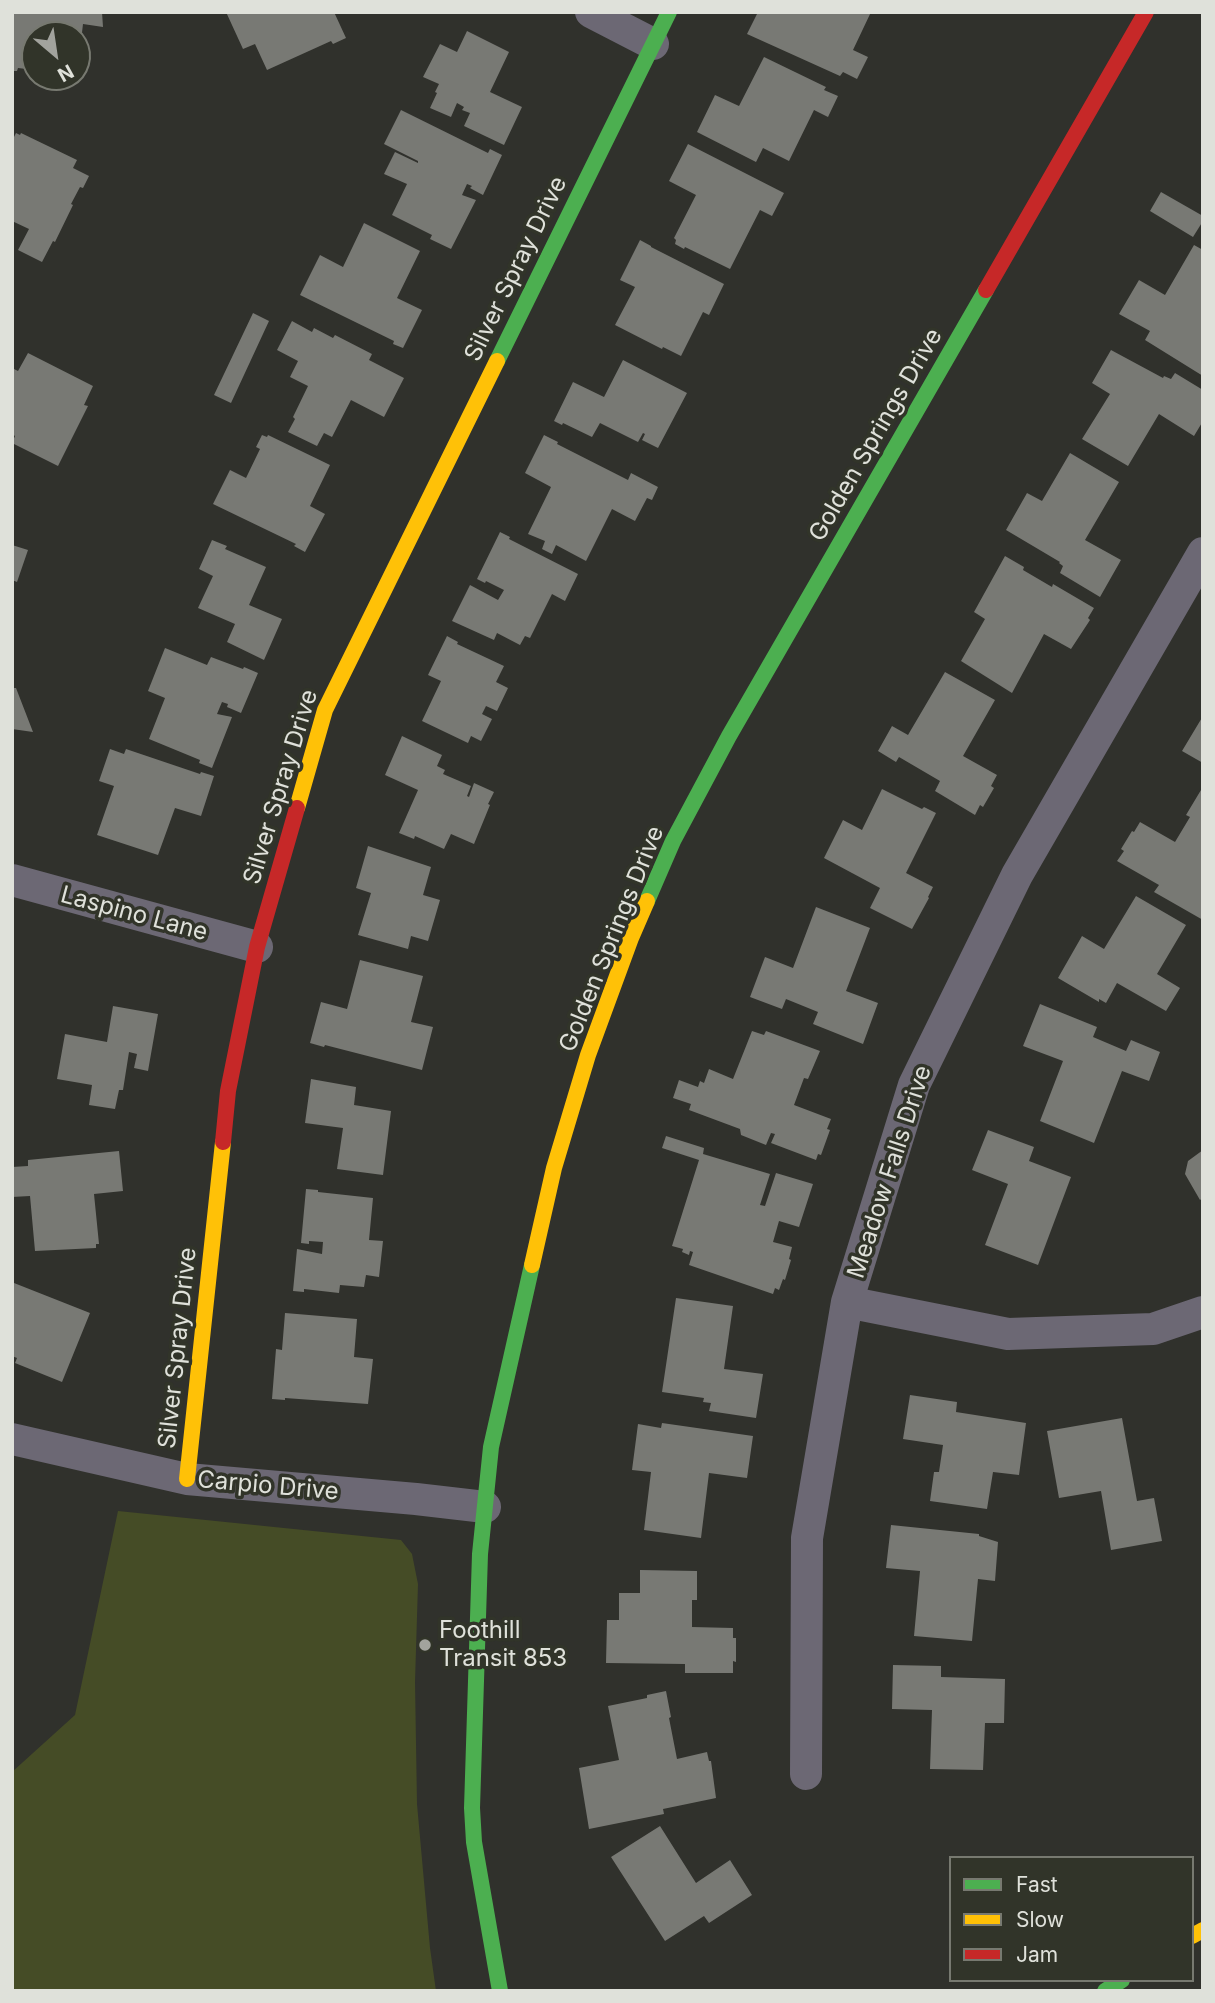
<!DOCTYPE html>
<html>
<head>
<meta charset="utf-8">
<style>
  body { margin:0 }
  #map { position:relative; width:1215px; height:2003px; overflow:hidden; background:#30312c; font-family:Inter,sans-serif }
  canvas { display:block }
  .frame { position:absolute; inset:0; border:14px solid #dfe1da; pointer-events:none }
  .legend { position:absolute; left:949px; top:1856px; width:245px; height:126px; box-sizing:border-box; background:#313429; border:2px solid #777970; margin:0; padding:9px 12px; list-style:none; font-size:21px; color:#dfe1da }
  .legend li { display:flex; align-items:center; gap:14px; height:35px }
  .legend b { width:35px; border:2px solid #777970 }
  .north { position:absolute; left:21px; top:21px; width:70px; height:70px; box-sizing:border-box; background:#313429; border:2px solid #777970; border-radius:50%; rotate:151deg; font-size:19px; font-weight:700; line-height:28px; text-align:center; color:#dfe1da }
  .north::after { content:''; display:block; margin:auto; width:24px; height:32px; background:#a2a39d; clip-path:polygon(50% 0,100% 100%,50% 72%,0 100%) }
</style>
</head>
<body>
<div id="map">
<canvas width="1215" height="2003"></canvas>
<div class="frame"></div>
<ul class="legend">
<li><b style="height:9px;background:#4caf50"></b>Fast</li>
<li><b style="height:9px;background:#ffc107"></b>Slow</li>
<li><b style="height:9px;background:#c62828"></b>Jam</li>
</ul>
<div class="north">N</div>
</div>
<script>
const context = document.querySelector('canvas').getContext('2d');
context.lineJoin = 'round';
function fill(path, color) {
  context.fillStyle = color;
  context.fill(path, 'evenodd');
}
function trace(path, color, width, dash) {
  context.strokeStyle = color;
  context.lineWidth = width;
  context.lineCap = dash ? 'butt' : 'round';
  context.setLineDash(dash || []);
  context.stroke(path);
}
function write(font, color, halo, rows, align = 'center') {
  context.font = font + ' Inter,sans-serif';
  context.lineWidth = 7;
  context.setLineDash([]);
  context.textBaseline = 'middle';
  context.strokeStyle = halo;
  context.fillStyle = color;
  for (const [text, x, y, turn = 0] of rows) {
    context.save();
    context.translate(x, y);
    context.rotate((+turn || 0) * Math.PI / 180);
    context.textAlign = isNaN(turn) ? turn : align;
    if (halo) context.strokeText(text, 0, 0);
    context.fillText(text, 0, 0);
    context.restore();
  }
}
const green = new Path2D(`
  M118 1511 401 1540 412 1554 418 1584 415 1682 417 1804 430 1948 436 1991H12V1772L75 1715Z`);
const building = new Path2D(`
  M12 12H102L103 27 83 24 79 58H77V35H35V70L18 68 17 71H12Z
  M226 12H334L346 38 333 44 331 41 267 70 255 44 243 49Z
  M758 12H871L853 50 868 57 857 79 843 72 840 76 747 34Z
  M467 31 509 52 490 92 522 107 504 145 464 126 470 113 462 110 464 107 457 103 451 117 430 108 437 93 435 92 439 84 423 77 440 44 457 52Z
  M764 57 826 87 824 90 838 96 828 117 814 110 789 161 763 148 756 162 697 132 715 95 739 106Z
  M401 110 488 153 490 149 502 155 483 195 470 188 472 186 467 184 462 195 476 200 451 249 430 239 432 235 392 215 407 184 384 174 395 152 418 163V161L384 144Z
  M16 133 20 135 21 133 77 160 73 168 89 176 83 188 80 187 71 204 73 205 55 242 53 241 42 262 18 250 29 229 12 221V141Z
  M688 144 784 193 772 216 760 210 730 269 685 247 684 249 675 244 676 240 674 238 696 195 669 181Z
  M1161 192 1203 216V221L1193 237 1150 211Z
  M364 223 420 251 397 298 422 310 403 348 393 344 394 341 300 295 320 255 343 267Z
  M640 240 651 246V247L724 284 709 315 703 312 681 356 663 347 662 349 615 325 635 287 620 280Z
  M1194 245 1203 250V376L1145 340 1150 331 1119 314 1139 280 1165 295Z
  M253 313 269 321 231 403 214 395Z
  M292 321 312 332 314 328 333 338 335 335 372 354 369 360 404 378 384 417 351 400 332 437 324 433 317 446 288 432 295 419 293 417 308 386 290 377 298 361 277 350Z
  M1111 350 1163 378 1164 376 1171 379 1175 373 1203 390V421L1194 436 1159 414 1128 466 1082 439 1110 394 1092 383Z
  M28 353 93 386 84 405 88 406 58 466 12 443 15 436 12 434V368L18 371Z
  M623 360 687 393 658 448 642 440 645 434 643 433 638 442 600 423 592 437 563 423 562 425 554 421 573 382 604 397Z
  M262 435 267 437 268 435 330 465 310 506 325 514 305 552 294 546 296 544 213 504 230 470 246 478 260 449 256 447Z
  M544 435 558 442 557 444 628 480 631 473 658 487 652 500 647 498 635 521 612 509 586 561 556 545 552 554 542 549 545 541 528 534 551 487 525 473Z
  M1070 453 1119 482 1085 540 1121 560 1100 597 1060 573 1063 566 1059 563 1060 562 1006 530 1027 493 1042 501Z
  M500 532 510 537 509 539 578 574 565 601 552 594 530 638 525 636 520 645 497 633 494 640 452 621 470 585 498 600 504 590 486 581 485 583 477 579Z
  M212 540 227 546 225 549 266 567 249 605 282 619 264 660 227 642 235 624 198 608 213 576 199 569Z
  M12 545 28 550 17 582 12 580Z
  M1005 556 1024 567 1023 570 1052 587 1053 584 1094 608 1088 618 1090 620 1071 649 1044 634 1012 693 961 661 985 619 974 612Z
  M447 636 458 642 457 644 504 666 496 682 508 688 497 711 486 706 482 714 492 719 481 741 471 736 468 743 422 721 441 681 428 675Z
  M165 648 207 665 211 657 243 669 244 667 258 673 241 713 227 707 228 704 222 702 217 714 232 717 212 768 199 763 200 760 149 739 165 698 148 691Z
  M945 672 995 700 963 756 997 775 991 786 994 788 983 807 980 805 975 815 935 791 940 781 899 757 896 762 878 751 892 726 908 735Z
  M12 688H16L33 732 12 729Z
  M1203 716V763L1182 751Z
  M402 736 442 755 437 766 445 770 443 774 471 786 467 796 469 797 474 783 494 792 488 804 490 805 474 844 451 834 444 849 415 836 414 839 399 833 418 790 385 775Z
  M110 749 124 754 126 749 200 774 201 772 214 776 201 816 175 808 158 855 97 835 114 786 99 781Z
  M882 789 922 809 924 807 936 813 906 873 933 887 928 897 929 898 912 929 870 908 880 888 824 858 843 820 862 830Z
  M1201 790 1203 791V920L1154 892 1159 885 1117 861 1124 851 1121 849 1132 831 1134 832 1140 822 1175 842 1190 817 1186 815Z
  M368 846 431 867 423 895 440 900 428 941 411 936 408 949 358 935 371 893 356 888Z
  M1136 896 1186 925 1157 974 1180 988 1166 1011 1117 983 1106 1003 1099 999V1002L1058 978 1082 936 1104 949Z
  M816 907 870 928 846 991 878 1003 863 1044 813 1024 818 1012 786 999 782 1009 750 997 765 957 793 968Z
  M360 960 423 976 411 1022 433 1027 422 1070 325 1045 324 1047 310 1043 321 1002 347 1009Z
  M1040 1004 1097 1027 1093 1037 1126 1051 1131 1040 1160 1052 1149 1081 1122 1071 1094 1143 1040 1121 1063 1061 1023 1046Z
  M113 1006 158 1014 148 1071 134 1068 137 1054 129 1052 123 1090H119L115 1109 89 1105 92 1085 57 1079 65 1034 107 1042Z
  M752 1031 764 1035 766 1031 820 1051 808 1079 804 1078 794 1105 831 1119 827 1129 830 1130 821 1155 818 1154 816 1160 771 1143 775 1134 771 1133 766 1145 741 1135 740 1129 689 1110 691 1104 673 1098 679 1080 698 1087 700 1081 704 1083 709 1069 733 1079Z
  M311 1079 356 1087 354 1105 391 1111 383 1175 337 1169 343 1128 305 1123Z
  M988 1130 1034 1147 1029 1161 1071 1177 1038 1265 985 1245 1008 1184 972 1170Z
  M666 1136 704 1148 703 1154 770 1174 760 1205 765 1206 776 1173 813 1184 799 1227 779 1221 773 1242 792 1247 789 1259 791 1260 785 1280 783 1279 779 1290 775 1288 773 1294 689 1265 693 1252 690 1251 689 1255 682 1252 683 1249 672 1246 699 1160 662 1148Z
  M1203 1150V1198L1200 1200 1185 1174 1188 1161Z
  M119 1151 123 1191 94 1194 99 1244H96V1248L35 1251 30 1196 12 1197V1167L28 1166V1160Z
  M306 1189 318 1190V1192L373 1198 369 1240 383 1241 379 1277 366 1275 364 1287 340 1285 339 1293 304 1289V1292L293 1291 297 1249 322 1254 323 1242 309 1241V1244L301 1243Z
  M14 1283 90 1313 62 1382 15 1363 17 1358 12 1356V1288Z
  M676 1298 733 1306 724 1369 763 1374 756 1418 709 1411 711 1403 703 1402 704 1398 662 1392Z
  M285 1313 357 1319 354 1357 373 1359 368 1404 285 1398V1400L272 1399 276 1349 282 1350Z
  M910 1395 957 1402 956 1412 1026 1423 1019 1475 993 1472 987 1509 930 1501 934 1472H939L943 1445 903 1439Z
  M1122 1418 1137 1501 1154 1498 1162 1541 1111 1550 1101 1491 1059 1498 1047 1431Z
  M662 1423 753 1436 747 1478 709 1473 701 1538 644 1530 651 1472 632 1470 638 1424 661 1428Z
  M891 1525 979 1534V1536L998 1542 995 1581 978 1579 972 1641 914 1636 920 1571 886 1568Z
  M640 1570 697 1571V1600H692V1627L733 1628V1638H736V1662L733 1661V1673H685V1664L606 1663 607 1620H619V1593H640Z
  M893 1665 941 1666V1677L1005 1679 1004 1723H985L983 1770 930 1769 932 1710 892 1709Z
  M666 1691 671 1717 669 1718 677 1759 707 1752 709 1761H711L716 1798 663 1809 664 1814 589 1829 579 1768 619 1760 608 1706 647 1698V1695Z
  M660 1826 696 1883 730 1860 752 1895 709 1923 704 1916 665 1941 611 1857Z`);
const street = new Path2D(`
  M591 12 653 44
  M12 880 257 947
  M847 1302 1008 1334 1153 1329 1203 1312
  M12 1439 187 1479 416 1499 485 1507
  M806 1774 807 1538 847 1302 914 1085 1017 875 1203 553`);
const fast = new Path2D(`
  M497 361 669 12
  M647 901 673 841 729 736 986 290
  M500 1991 474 1842 472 1808 480 1554 491 1447 532 1265
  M1105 1991 1122 1980`);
const slow = new Path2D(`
  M297 808 325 710 497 361
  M532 1265 554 1168 588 1055 631 938 647 901
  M187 1479 223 1142
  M1192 1936 1203 1930`);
const jam = new Path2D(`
  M986 290 1146 12
  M223 1142 228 1091 257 947 297 808`);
const markers = [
  [425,1645,7,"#a2a39d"]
];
const streetNames = [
  ["Silver Spray Drive",516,269,-64],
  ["Golden Springs Drive",876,435,-60],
  ["Silver Spray Drive",281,787,-73],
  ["Laspino Lane",134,914,15],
  ["Golden Springs Drive",612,939,-68],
  ["Meadow Falls Drive",890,1172,-72],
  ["Silver Spray Drive",178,1348,-84],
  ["Carpio Drive",268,1486,5]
];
const poiNames = [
  ["Foothill",439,1631],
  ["Transit 853",439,1659]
];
fill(green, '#454c26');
fill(building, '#787974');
trace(street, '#6c6874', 32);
trace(fast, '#4caf50', 16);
trace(slow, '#ffc107', 16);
trace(jam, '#c62828', 16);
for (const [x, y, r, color] of markers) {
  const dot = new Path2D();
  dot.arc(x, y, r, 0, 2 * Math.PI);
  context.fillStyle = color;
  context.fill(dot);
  trace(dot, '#313429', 2.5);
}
write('24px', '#dfe1da', '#313429', streetNames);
write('24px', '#dfe1da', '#313429', poiNames, 'left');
</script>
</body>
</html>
